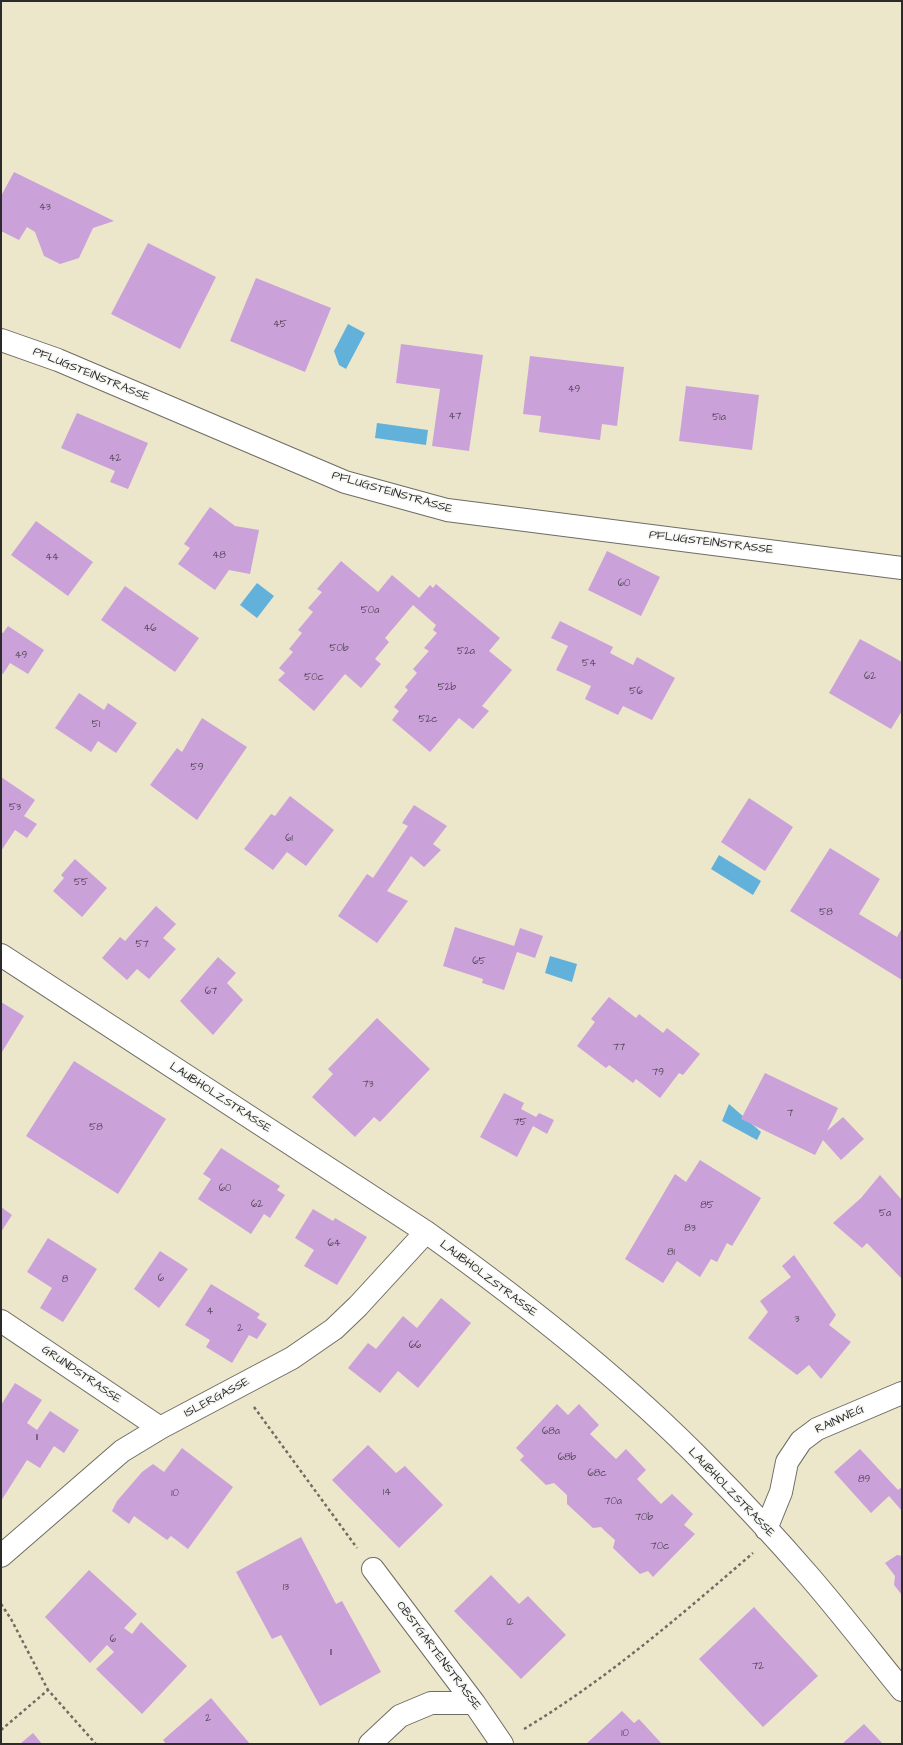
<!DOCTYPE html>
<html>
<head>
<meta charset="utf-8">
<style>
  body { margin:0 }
  #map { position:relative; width:903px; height:1745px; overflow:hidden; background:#ece6cb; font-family:"Architects Daughter",sans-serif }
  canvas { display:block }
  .frame { position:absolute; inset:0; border:2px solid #2b2b2b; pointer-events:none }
</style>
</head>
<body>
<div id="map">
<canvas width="903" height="1745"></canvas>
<div class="frame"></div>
</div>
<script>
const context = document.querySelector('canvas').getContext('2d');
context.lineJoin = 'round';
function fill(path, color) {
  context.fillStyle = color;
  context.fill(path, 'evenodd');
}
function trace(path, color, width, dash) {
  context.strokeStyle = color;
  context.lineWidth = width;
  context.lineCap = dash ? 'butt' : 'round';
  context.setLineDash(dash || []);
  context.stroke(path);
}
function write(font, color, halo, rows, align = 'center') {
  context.font = font + ' "Architects Daughter",sans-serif';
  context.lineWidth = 3;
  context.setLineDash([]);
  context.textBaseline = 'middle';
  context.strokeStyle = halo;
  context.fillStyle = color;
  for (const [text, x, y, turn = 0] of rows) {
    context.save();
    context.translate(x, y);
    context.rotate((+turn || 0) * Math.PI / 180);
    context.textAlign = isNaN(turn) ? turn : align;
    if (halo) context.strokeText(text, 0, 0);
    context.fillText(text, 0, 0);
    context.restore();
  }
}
const water = new Path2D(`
  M348 324 365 333 346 369 339 365 334 351Z
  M377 423 428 430 426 445 375 438Z
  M257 583 274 596 257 618 240 605Z
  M719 855 761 881 753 895 711 869Z
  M550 956 577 964 572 982 545 973Z
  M729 1104 761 1132 757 1140 722 1121Z`);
const building = new Path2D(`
  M14 172 114 221 93 228 79 258 60 264 44 256 35 232 27 227 19 240 1 231V196Z
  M148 243 216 277 180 349 111 314Z
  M256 278 331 308 305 372 230 341Z
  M401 344 483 355 469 451 432 446 440 389 396 383Z
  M530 356 624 367 617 426 602 424 600 440 539 432 541 416 523 414Z
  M686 386 759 395 752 450 679 441Z
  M77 413 148 443 128 489 110 482 115 471 61 448Z
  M210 507 235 526 259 530 250 574 229 570 215 590 178 564 190 548 184 544Z
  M36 521 93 562 68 596 11 555Z
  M607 551 660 577 641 616 588 590Z
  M341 561 378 592 392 575 419 598 430 585 433 588 436 584 500 638 489 651 512 670 482 706 489 711 473 729 459 718 430 752 392 720 399 711 394 707 408 690 405 687 417 673 413 669 429 651 424 648 437 633 433 630 436 625 413 605 385 638 389 642 375 659 381 664 361 688 345 674 314 711 278 680 285 673 279 668 293 652 289 649 302 633 298 630 313 612 308 608 322 592 317 589Z
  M125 586 199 638 175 672 101 620Z
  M560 621 613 647 610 653 633 665 637 657 675 678 652 720 623 706 618 715 585 699 591 686 556 670 568 646 551 638Z
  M8 626 44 650 28 674 10 663 3 674 1 673V632L3 633Z
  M860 639 902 662V711L891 729 829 693Z
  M79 693 104 710 108 703 137 723 116 753 98 741 91 752 55 728Z
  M202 718 247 747 197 820 150 785 177 748 182 752Z
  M1 777 35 800 24 816 37 824 27 838 15 830 1 851Z
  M290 796 334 830 306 866 287 852 273 870 244 849 271 814 275 816Z
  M749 798 793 827 765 871 721 842Z
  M414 805 447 826 433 844 441 850 424 867 411 856 387 891 408 901 377 943 338 916 367 874 373 878 408 826 402 823Z
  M830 848 880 879 859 914 897 937 902 928V980L790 911Z
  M75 859 107 888 82 917 53 891 64 878 61 875Z
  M156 906 176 924 163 938 176 949 149 979 137 969 127 980 102 958 120 937 125 941Z
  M455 927 514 946 520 928 543 936 535 958 517 952 504 990 482 983 483 979 443 966Z
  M218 957 236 973 227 983 243 1000 213 1035 180 1001Z
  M609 997 636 1018 639 1014 663 1033 667 1028 700 1054 683 1075 679 1073 660 1098 636 1079 633 1083 609 1065 606 1068 577 1046 595 1022 591 1019Z
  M1 1002 24 1016 2 1052 1 1051Z
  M377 1018 430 1069 380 1122 374 1117 355 1137 312 1097 333 1074 328 1069Z
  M74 1061 166 1119 118 1194 26 1136Z
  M765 1073 838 1108 827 1131 843 1117 864 1139 841 1160 823 1140 815 1155 741 1119Z
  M504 1093 524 1103 521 1109 536 1117 539 1113 554 1120 547 1134 533 1126 517 1157 480 1137Z
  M221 1148 280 1186 277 1190 285 1195 270 1218 264 1214 251 1234 198 1199 211 1179 203 1174Z
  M700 1160 761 1198 732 1246 727 1243 717 1262 711 1259 700 1277 677 1261 663 1283 625 1259 675 1174 686 1182Z
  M880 1175 901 1199 902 1204V1279L867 1243 862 1248 833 1223 861 1198Z
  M1 1207 12 1215 1 1232Z
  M313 1209 333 1221 335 1218 367 1237 337 1285 304 1266 314 1250 295 1238Z
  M48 1238 97 1269 63 1322 40 1308 52 1288 27 1272Z
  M160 1251 188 1269 159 1308 134 1289Z
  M794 1255 836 1315 829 1325 851 1342 821 1379 809 1365 797 1375 748 1338 768 1312 760 1301 791 1277 782 1266Z
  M211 1284 260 1314 257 1318 267 1324 257 1339 249 1335 232 1363 206 1347 210 1340 185 1325Z
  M441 1298 471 1323 418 1388 398 1371 380 1393 348 1368 368 1343 376 1349 403 1316 417 1328Z
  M15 1383 42 1400 27 1423 37 1430 50 1411 79 1430 64 1453 54 1446 40 1468 27 1460 1 1501V1405Z
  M557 1404 568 1415 579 1404 599 1425 590 1434 616 1459 626 1449 646 1470 637 1479 661 1504 672 1494 693 1514 684 1525 695 1534 653 1577 648 1571 640 1574 613 1548 615 1540 606 1532 601 1527 593 1528 567 1504V1495L554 1483 546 1485 520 1460 524 1456 516 1448Z
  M368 1445 396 1473 405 1466 443 1505 399 1548 332 1480Z
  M182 1448 233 1487 188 1549 171 1536 167 1540 134 1516 129 1524 112 1511 117 1501 142 1472 153 1464 164 1472Z
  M860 1449 898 1490 902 1487V1511L889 1496 871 1513 834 1472Z
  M301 1537 336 1604 342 1601 381 1672 320 1706 281 1635 272 1639 236 1572Z
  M897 1555 902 1556V1595L894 1585 895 1576 885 1563Z
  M89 1570 137 1614 124 1628 132 1634 141 1622 187 1666 142 1714 96 1669 114 1652 107 1645 90 1663 45 1617Z
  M491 1575 519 1604 528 1596 566 1635 521 1679 454 1611Z
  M754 1607 818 1676 763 1727 699 1659Z
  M211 1698 250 1744H166L163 1740Z
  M622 1711 634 1723 639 1719 662 1744H586Z
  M864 1724 883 1744H842Z
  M33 1733 42 1744H20Z`);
const path = new Path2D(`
  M254 1407 357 1548
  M1 1604 11 1619 48 1690
  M524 1729C607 1679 680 1616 753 1553
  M1 1730 48 1690 96 1744`);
const minor = new Path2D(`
  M1 340 58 360 345 482 447 510 902 568
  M1 955 426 1232C524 1302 621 1378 705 1464 741 1500 776 1538 809 1576 841 1613 871 1652 902 1690
  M1 1321 160 1428
  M766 1529 781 1492 787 1462 801 1441 817 1429 902 1393
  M1 1556 122 1451 160 1428 292 1358 334 1329 358 1306 426 1232
  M373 1569 474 1703 502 1744
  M370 1744 400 1716 431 1703H474`);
const numberNames = [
  ["43",45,208],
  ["45",280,325],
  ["49",574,390],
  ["47",455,417],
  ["51a",719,418],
  ["42",115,459],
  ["48",219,556],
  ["44",52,558],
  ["60",624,584],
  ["50a",370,611],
  ["46",150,629],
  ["50b",339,649],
  ["52a",466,652],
  ["49",21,656],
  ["54",589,664],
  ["62",870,677],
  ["50c",314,678],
  ["52b",447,688],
  ["56",636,692],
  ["52c",428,720],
  ["51",96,725],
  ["59",197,768],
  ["53",15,808],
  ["61",289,839],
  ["55",81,883],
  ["58",826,913],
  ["57",142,945],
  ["65",479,962],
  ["67",211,992],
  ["77",619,1048],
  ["79",658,1073],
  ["73",368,1085],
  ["7",790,1114],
  ["75",520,1123],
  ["58",96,1128],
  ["60",225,1189],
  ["62",257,1205],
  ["85",707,1206],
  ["5a",885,1214],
  ["83",690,1229],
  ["64",334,1244],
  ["81",671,1253],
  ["6",161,1279],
  ["8",65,1280],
  ["4",210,1312],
  ["3",797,1320],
  ["2",240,1329],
  ["66",415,1346],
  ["68a",551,1432],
  ["11",37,1438],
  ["68b",567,1458],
  ["68c",597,1474],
  ["89",864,1480],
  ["14",387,1493],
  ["10",175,1494],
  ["70a",613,1502],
  ["70b",644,1518],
  ["70c",660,1547],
  ["13",286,1588],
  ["12",510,1623],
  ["6",113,1640],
  ["11",331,1653],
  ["72",758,1667],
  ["2",208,1719],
  ["10",625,1734]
];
const streetNames = [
  ["PFLUGSTEINSTRASSE",91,375,22],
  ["PFLUGSTEINSTRASSE",392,493,16],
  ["PFLUGSTEINSTRASSE",711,543,7],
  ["LAUBHOLZSTRASSE",220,1098,33],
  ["LAUBHOLZSTRASSE",488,1279,37],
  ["GRUNDSTRASSE",81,1375,34],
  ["ISLERGASSE",217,1398,-28],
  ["RAINWEG",840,1420,-25],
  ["LAUBHOLZSTRASSE",731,1493,46],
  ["OBSTGARTENSTRASSE",438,1656,53]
];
fill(water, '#61b1db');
fill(building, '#cba1da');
trace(minor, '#6f6c63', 24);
trace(path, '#6f6c63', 2.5, [3, 3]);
trace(minor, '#fff', 22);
write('10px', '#534857', null, numberNames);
write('12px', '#2b2b2b', '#f6f6f2', streetNames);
</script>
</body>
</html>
